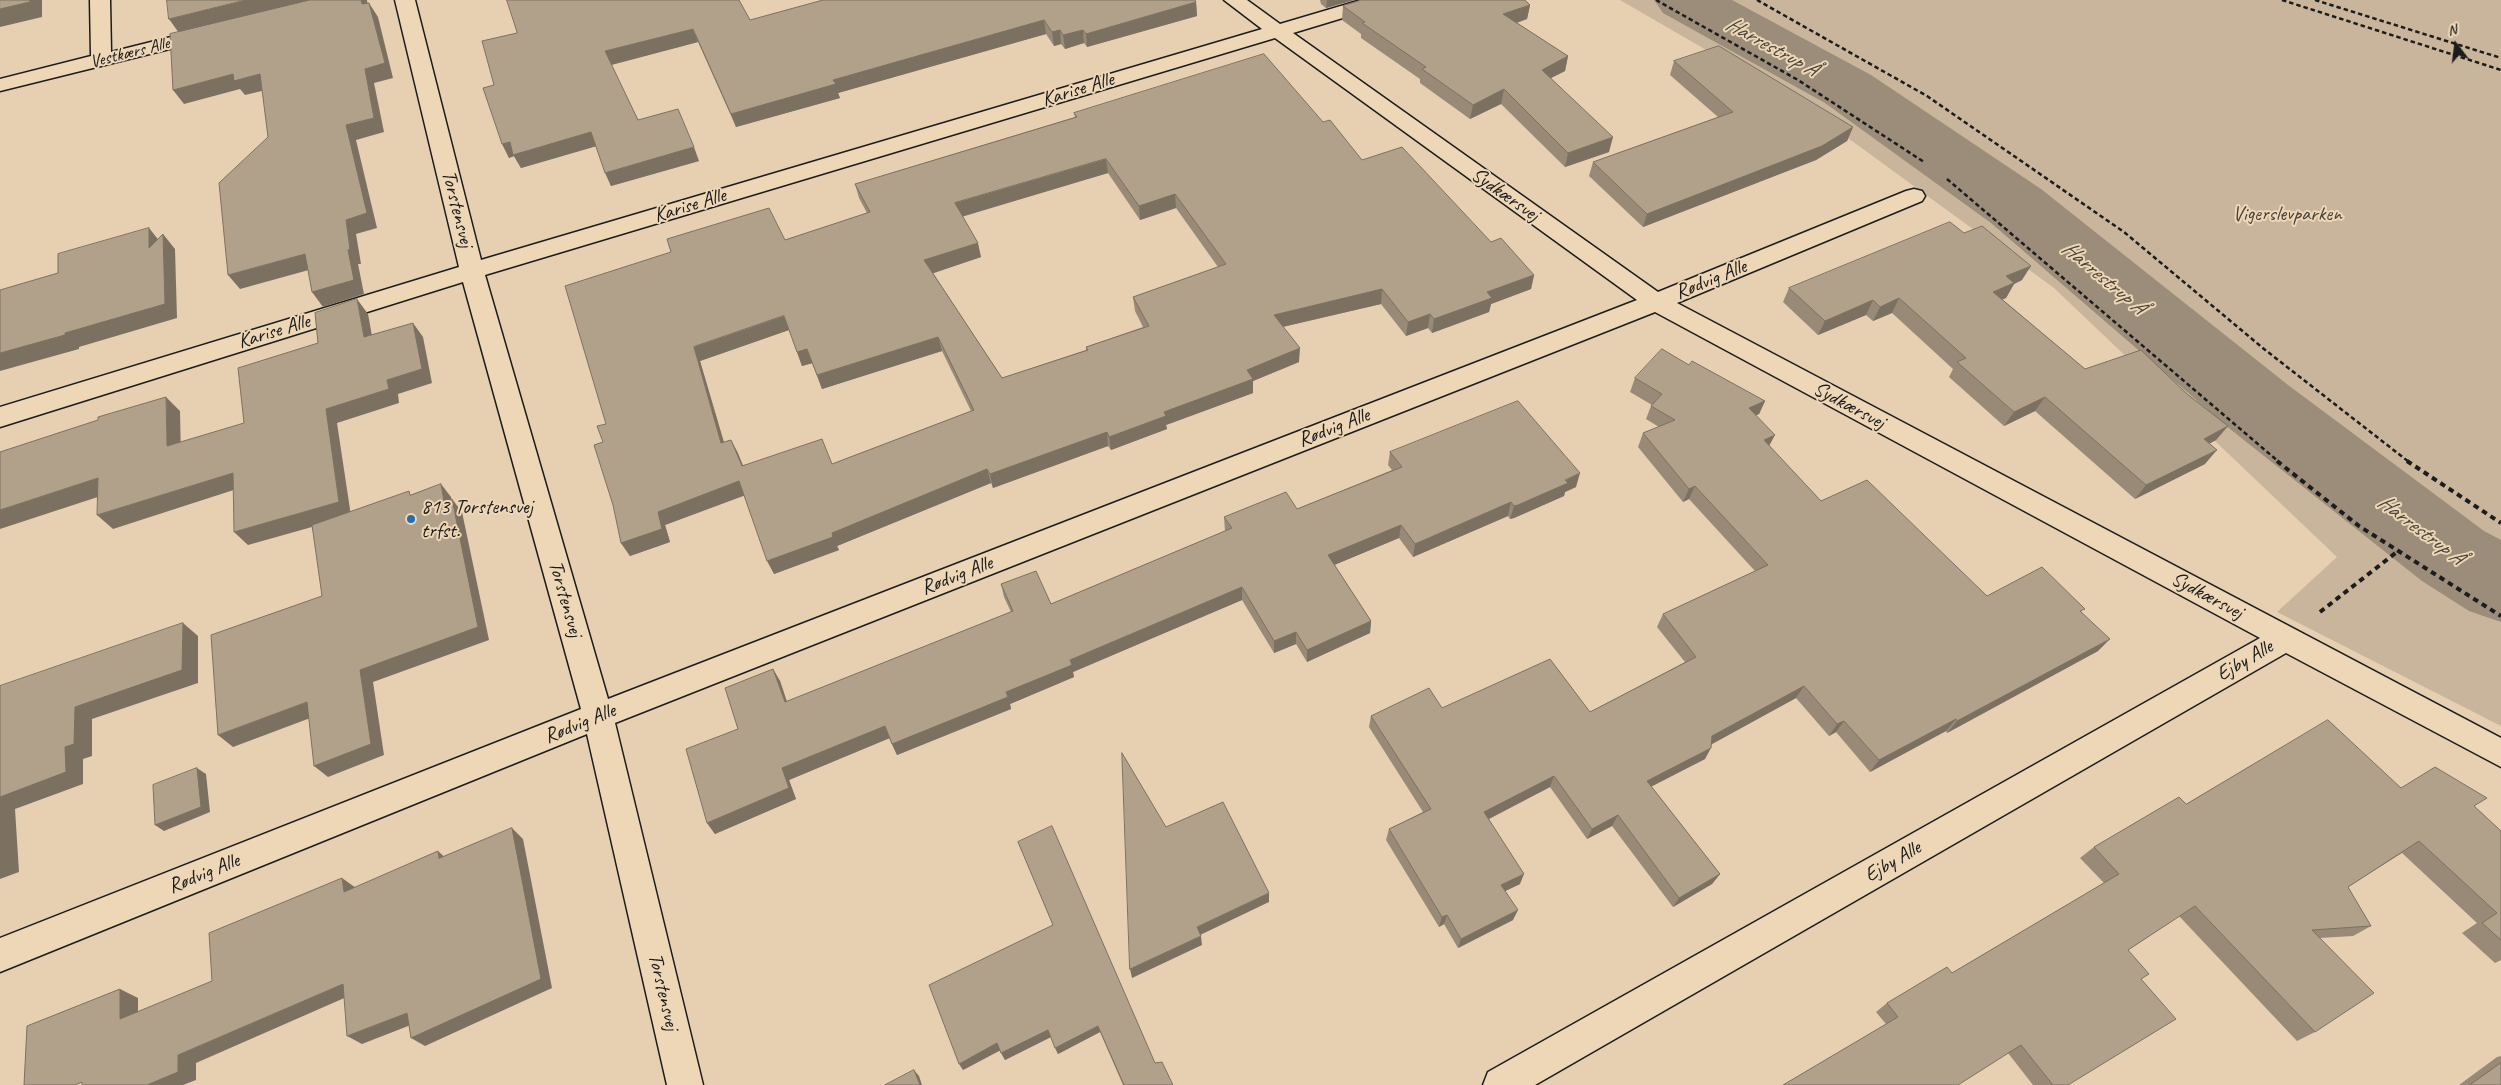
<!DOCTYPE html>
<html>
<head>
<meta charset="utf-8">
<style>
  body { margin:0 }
  #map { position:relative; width:2501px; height:1085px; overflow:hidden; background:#e6d0b1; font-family:Caveat,sans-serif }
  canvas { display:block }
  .north { position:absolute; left:2431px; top:20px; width:50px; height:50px; -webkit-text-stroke:4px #eed7b7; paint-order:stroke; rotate:345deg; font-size:14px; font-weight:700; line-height:20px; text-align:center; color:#1c1c1c }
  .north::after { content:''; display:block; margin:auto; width:18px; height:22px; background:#1c1c1c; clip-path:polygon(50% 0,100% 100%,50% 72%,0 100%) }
</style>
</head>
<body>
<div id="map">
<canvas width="2501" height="1085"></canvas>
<div class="north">N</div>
</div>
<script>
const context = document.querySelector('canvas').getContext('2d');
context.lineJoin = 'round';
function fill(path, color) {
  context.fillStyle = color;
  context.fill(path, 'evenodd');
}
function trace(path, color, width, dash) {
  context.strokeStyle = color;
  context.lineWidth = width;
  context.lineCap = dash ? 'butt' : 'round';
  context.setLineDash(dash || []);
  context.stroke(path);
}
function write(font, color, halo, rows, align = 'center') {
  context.font = font + ' Caveat,sans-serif';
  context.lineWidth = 4;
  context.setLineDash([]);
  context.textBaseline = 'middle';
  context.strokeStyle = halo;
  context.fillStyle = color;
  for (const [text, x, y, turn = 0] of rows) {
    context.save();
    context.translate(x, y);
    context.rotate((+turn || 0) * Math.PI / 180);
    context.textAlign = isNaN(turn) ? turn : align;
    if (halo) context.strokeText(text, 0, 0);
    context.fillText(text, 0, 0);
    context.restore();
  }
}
const green = new Path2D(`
  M1620 0H2501V726L2277 612 2337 557 2054 288 1808 109Z`);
const river = new Path2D(`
  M1654 0H1732L1871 75 2041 189 2288 385 2484 531 2501 540V622L2469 611 2422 581 2230 429 1991 223 1825 103 1663 13Z`);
const pathFar1 = new Path2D(`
  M1656 0 1798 80 1924 162
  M1757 0 1927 96 2124 232 2264 349 2409 462
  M2282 0 2501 70
  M2315 0 2501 58
  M1947 179 2279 462`);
const path = new Path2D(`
  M2277 461 2359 526 2501 616
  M2407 461 2501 523
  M2320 612 2398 551`);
const minor = new Path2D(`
  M90 0H110L111 52 207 28 214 30 217 34 214 38 0 91V79L91 56Z
  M395 0H415L481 260 1262 29 1224 0H1247L1280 24 1361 0H1392L1389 4 1293 33 1658 292 1906 191 1914 189 1922 191 1925 196 1922 201 1677 303 2501 738V767L2286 653 1535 1085H1483L1488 1072 2260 638 1655 312 615 723 703 1085H667L587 734 0 972V938L581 709 463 282 0 427V407L459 267ZM1275 38 1637 300 608 699 485 275Z`);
const wall = new Path2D(`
  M1320 0H1354L1326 8 1321 4Z
  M1196 2 1197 16 1087 47 1084 43 1065 49 1061 44 1054 46 1046 34 838 93 840 98 736 127 698 42 611 65 638 120 699 161 611 186 596 146 521 168 514 156 509 158 483 88 750 20Z
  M1530 5 1527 19 1517 23 1568 56 1565 71 1551 78 1609 152 1565 167 1501 104 1470 119 1420 83V79L1361 38V34L1342 20 1343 6Z
  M1674 61 1853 127 1847 141 1816 160 1643 227 1589 176 1593 162 1718 117 1670 75Z
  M1074 113 1323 122 1362 160 1491 242 1534 275 1531 289 1491 304 1489 312 1432 333 1428 328 1406 336 1381 304 1283 327 1299 362 1253 381V393L1166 425 1167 429 1111 450 1108 446 993 488 991 483 837 546 839 550 774 574 744 495 665 525 670 542 630 556 621 543 603 442 606 424 785 240 867 213 859 198 855 184 1075 117ZM1108 173 1140 220 1176 208 1218 267 1133 297 1135 311 1143 327 1086 347V350L1002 378 933 273 981 257 962 216ZM789 330 802 366 812 363 822 389 942 351 971 411 832 464 743 465 731 440 724 442 700 361Z
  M2022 280 2014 284 2006 298 2002 299 2085 369 2187 394 2228 426 2216 440 2209 444 2205 464 2135 499 2035 411 2004 426 1949 377 1953 369 1892 313 1873 321 1866 315 1818 335 1783 302 1789 288Z
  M1689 365 1765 401 1759 414 1756 415 1769 446 1821 501 1987 596 2082 612 2098 651 1947 733 1946 731 1870 772 1836 732 1829 736 1796 698 1711 744 1705 759 1651 786 1720 874 1712 884 1673 907 1612 826 1587 839 1550 787 1489 819 1520 884 1505 891 1513 920 1458 948 1444 924 1439 927 1386 840 1389 829 1423 812 1369 727 1371 716 1442 708 1590 712 1685 662 1657 627 1663 614 1755 571 1689 499 1683 502 1638 447 1643 433 1659 427 1646 419 1651 406 1652 405 1630 392 1635 378Z
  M1390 452 1576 487 1565 492 1564 496 1514 518 1510 519 1508 516 1413 557 1399 538 1334 565 1371 621 1370 633 1307 662 1296 644 1274 653 1242 600 1073 672 1074 677 1010 704 1011 709 897 755 889 738 789 780 796 799 715 834 707 823 738 729 773 669 780 681 787 702 1011 612 1004 597 1001 584 1051 604 1225 531 1224 517 1297 509 1392 470 1388 465Z
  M2401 788 2474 806 2501 831V960L2495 963 2462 933 2477 923 2402 853 2348 887 2371 926 2353 936 2320 938 2315 1032 2297 1041 2179 916 2128 950 2141 979 2068 1085H2033L2008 1053 1886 1024 1876 1012 1887 1003 1952 973 2104 883 2080 858 2094 847 2186 804Z
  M1018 842 1155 1063 1173 1085H1123L1100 1032 1058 1054 1051 1037 1005 1060 1000 1050 963 1070 1053 925Z
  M2501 1056V1085H2459L2497 1057Z`);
const shadedWall = new Path2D(`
  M30 0H42V17L0 27V9Z
  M246 0H315L179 33 169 19Z
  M361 0H367L370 19 362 4Z
  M1327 0H1354L1326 8Z
  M1196 2 1197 16 1087 47 1086 34Z
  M369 3 378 17 393 78 374 83 384 132 356 140 377 228 356 234 361 264H358L364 294 323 307 312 292 348 250 346 220V125L365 69Z
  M1530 5 1527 19 1501 28 1503 14Z
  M1044 20 1046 34 838 93 840 98 736 127 731 114 833 80Z
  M693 29 698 42 611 65 605 51Z
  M1060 30 1061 44 1054 46 1052 32Z
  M1083 30 1084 43 1065 49 1063 35Z
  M1568 56 1565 71 1539 84 1542 70Z
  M233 74H260L270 89 245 95 240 89 184 104 173 90Z
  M1504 89 1501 104 1470 119 1473 105Z
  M1853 127 1847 141 1816 160 1643 227 1647 214Z
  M591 132 597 146 521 168 514 156 509 158 502 144 510 142Z
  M1613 137 1609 152 1565 167 1568 153Z
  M694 147 699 161 611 186 605 173Z
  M1106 159 1108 173 958 218 955 203Z
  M1175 194 1176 208 1140 220 1139 206Z
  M149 228 161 243 149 248Z
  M163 234 175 249 177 318 79 347V349L0 371V353L65 333Z
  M978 243 981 257 928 275 924 260Z
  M305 254 316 268 240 289 228 275Z
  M2031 266 2022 280 2014 284 2006 298 1985 307 1993 292 2006 276Z
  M1534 275 1531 289 1491 304 1489 312 1432 333 1434 319 1487 292Z
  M1382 289 1381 304 1273 329 1274 315Z
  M1899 298 1892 313 1873 321 1880 307Z
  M357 299 368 314 375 352 364 337Z
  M1873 300 1866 315 1818 335 1825 321Z
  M1430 314 1428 328 1406 336 1408 322Z
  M784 316 789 330 700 361 728 457 721 443 694 347Z
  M413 323 423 337 432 383 398 394 399 403 337 423 351 516 248 545 234 532 326 409 387 380Z
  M938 337 942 351 822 389 817 375Z
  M1300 348 1299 362 1253 381V393L1166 425 1167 429 1111 450 1109 437 1164 412 1247 370Z
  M807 349 813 363 802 366 797 352Z
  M166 397 180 411 181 460 167 446Z
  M2045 397 2035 411 2004 426 2014 412Z
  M1765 401 1759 414 1743 421 1749 408Z
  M2228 426 2216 440 2192 453 2204 439Z
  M1107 432 1108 446 993 488 990 474Z
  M1775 435 1768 448 1764 440Z
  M731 440 738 453 748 479 742 466Z
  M2217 450 2205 464 2135 499 2146 485Z
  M987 469 991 483 837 546 839 550 774 574 767 561 832 533Z
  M233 473 246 486 113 529 97 515Z
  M1580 473 1576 487 1565 492 1564 496 1514 518 1510 519 1514 506Z
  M98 478 113 492 0 529V510Z
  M739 481 746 495 665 525 670 542 630 556 621 543 658 512Z
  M441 484 451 497 455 515 444 502Z
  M1695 486 1689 499 1683 502 1689 489Z
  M452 499 462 512 489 640 373 682 384 755 328 777 314 766 360 670Z
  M1511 502 1508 516 1413 557 1415 544Z
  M1401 525 1399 538 1327 568 1328 555Z
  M1242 587V600L1073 672 1074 677 1010 704 1011 709 897 755 892 744 1006 692 1070 660Z
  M1371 621 1370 633 1307 662V650Z
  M183 623 198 636V683L92 719V756L83 759V784L15 809 19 872 0 879V797L65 747 75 707Z
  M1296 632V644L1274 653V641Z
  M2110 639 2098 651 1947 733 1957 721Z
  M773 669 780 681 791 714 785 702Z
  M1804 686 1796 698 1705 748 1712 736Z
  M307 702 321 714 233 747 218 735Z
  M1956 719 1946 731 1870 772 1879 760Z
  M1844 721 1836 732 1829 736 1837 724Z
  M885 726 890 738 789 780 796 799 715 834 707 823 782 768Z
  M1711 748 1705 759 1641 792 1647 781Z
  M197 768 206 774 210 812 164 831 155 825Z
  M1554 776 1550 787 1481 823 1484 812Z
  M1618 815 1612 826 1587 839 1592 829Z
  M512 828 523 839 552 988 425 1046 411 1038Z
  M438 851 450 862 439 858Z
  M1524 874 1520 884 1497 895 1501 885Z
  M1720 874 1712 884 1673 907 1679 898Z
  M342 878 356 888 344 892Z
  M1269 893V902L1198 936 1197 927Z
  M1518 910 1513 920 1458 948 1461 939Z
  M1447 915 1444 924 1439 927 1442 917Z
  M1201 936 1202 945 1132 978 1130 969Z
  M343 984 358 992 196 1063V1080L183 1085H147L178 1055Z
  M120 989 138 998V1027L120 1019Z
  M407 1013 421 1021 362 1044 347 1036Z
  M1098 1026 1100 1032 1058 1054 1055 1048Z
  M1048 1030 1051 1037 1005 1060 1001 1053Z
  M997 1043 1001 1050 963 1070 959 1064Z
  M914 1070 919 1076 922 1085H920Z`);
const building = new Path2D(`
  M0 0H30V2L0 9Z
  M167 0H246L169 19Z
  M310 0H361L362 4 369 3 385 63 365 69 374 118 346 125 367 213 346 220 350 249 348 250 354 280 312 292 305 254 228 275 219 183 268 137 260 74 234 81 233 74 173 90 170 34Z
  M507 0H739L750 20 823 0H1195L1196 2 1086 34 1083 30 1063 35 1060 30 1052 32 1044 20 833 80 836 84 731 114 693 29 605 51 638 120 678 109 694 147 605 173 591 132 513 155 510 142 502 144 483 88 494 85 482 41 517 33Z
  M1362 0H1525L1530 5 1503 14 1568 56 1542 70 1613 137 1568 153 1504 89 1473 105 1422 69 1426 67 1362 23 1365 22 1343 6Z
  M1719 46 1853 127 1822 146 1647 214 1593 162 1733 112 1674 61Z
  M1264 54 1323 122 1330 120 1362 160 1402 147 1491 242 1501 238 1534 275 1487 292 1492 298 1434 319 1430 314 1408 322 1382 289 1274 315 1300 348 1247 370 1253 379 1164 412 1166 416 1109 437 1107 432 990 474 987 469 832 533 833 537 767 561 739 481 658 512 662 529 621 543 613 505 594 445 603 442 597 426 606 424 565 286 671 252 667 239 769 208 785 240 870 212 855 184 1077 117 1074 113ZM1106 159 1139 206 1175 194 1226 264 1133 297 1149 326 1086 347 1088 350 1002 378 924 260 978 243 955 203ZM784 316 797 352 807 349 817 375 938 337 974 410 832 464 822 439 742 466 731 440 721 443 694 347Z
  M1950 222 1964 233 1982 226 2031 266 2006 276 2014 283 1993 292 2085 369 2141 350 2187 394 2228 426 2204 439 2217 450 2146 485 2045 397 2014 412 1957 362 1966 358 1899 298 1880 307 1873 300 1825 321 1789 288Z
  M149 228V248L163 234 165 304 65 333V335L0 353V290L58 273V254Z
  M357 299 364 337 413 323 422 369 387 380 389 389 326 409 339 502 234 532 233 473 97 515 98 478 0 510V452L98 420V417L166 397 167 446 244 423 238 368 318 343 315 313Z
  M1662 349 1689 365 1692 361 1765 401 1749 408 1775 435 1764 440 1821 501 1867 480 1987 596 2042 567 2085 609 2080 611 2110 639 1957 721 1956 719 1879 760 1844 721 1837 724 1804 686 1712 736 1711 748 1647 781 1720 874 1679 898 1618 815 1592 829 1554 776 1484 812 1524 874 1501 885 1518 910 1461 939 1447 915 1442 917 1389 829 1431 809 1371 716 1429 688 1442 708 1550 659 1590 712 1696 657 1663 614 1768 565 1695 486 1689 489 1643 433 1675 420 1651 406 1662 394 1635 378Z
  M1518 401 1580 473 1565 480 1568 483 1518 505 1514 506 1511 502 1415 544 1401 525 1328 555 1371 621 1307 650 1296 632 1274 641 1242 587 1070 660 1072 665 1006 692 1008 697 892 744 885 726 782 768 789 788 707 823 686 749 738 729 725 688 773 669 785 702 1013 611 1001 584 1036 571 1051 604 1232 528 1224 517 1286 492 1297 509 1402 467 1390 452Z
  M441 484 444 502 452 499 478 627 360 670 371 744 314 766 307 702 218 735 211 635 322 596 312 525 409 491 410 495Z
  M183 623 182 670 75 707 74 744 65 747 66 772 0 797V686Z
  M2328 720 2401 788 2435 767 2487 798 2474 806 2501 831V940L2482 923 2497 913 2419 841 2348 887 2371 926 2312 930 2374 993 2315 1032 2195 906 2128 950 2149 974 2141 979 2176 1019 2068 1085H2053L2021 1045 1958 1085H1783L1898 1017 1887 1003 1947 967 1952 973 2119 874 2094 847 2179 797 2186 804Z
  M1122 753 1166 827 1223 802 1269 893 1197 927 1201 936 1130 969Z
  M197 768 201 807 155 825 153 785Z
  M1052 826 1155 1063 1162 1062 1173 1085H1124L1098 1026 1055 1048 1048 1030 1001 1053 997 1043 959 1064 929 985 1053 925 1018 842Z
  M512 828 541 979 411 1038 407 1013 347 1036 343 984 178 1055V1072L147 1085H82V1082L75 1085H24L27 1026 120 989V1019L212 981 209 933 342 878 344 892 438 851 439 858Z
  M2501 1063V1085H2470Z
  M914 1070 920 1085H885Z`);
const markers = [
  [411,519,5,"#1f6fb2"]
];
const farStreetnames = [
  ["Vestkærs Alle",130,53,-14]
];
const streetNames = [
  ["Karise Alle",1078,90,-17],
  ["Sydkærsvej",1505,195,35],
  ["Karise Alle",690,206,-17],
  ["Torstensvej",457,209,76],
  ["Rødvig Alle",1711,280,-22],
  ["Karise Alle",274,332,-17],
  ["Sydkærsvej",1849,406,28],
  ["Rødvig Alle",1334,428,-21],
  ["Rødvig Alle",957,576,-21],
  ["Sydkærsvej",2207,596,28],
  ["Torstensvej",565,599,74],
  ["Ejby Alle",2245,661,-30],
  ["Rødvig Alle",580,724,-22],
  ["Ejby Alle",1893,862,-30],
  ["Rødvig Alle",204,874,-22],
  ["Torstensvej",663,992,77]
];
const parkNames = [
  ["Vigerslevparken",2287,214]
];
const poiNames = [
  ["813 Torstensvej",421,507],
  ["trfst.",421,531]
];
const waterNames = [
  ["Harrestrup Å",1771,47,29],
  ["Harrestrup Å",2103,278,40],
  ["Harrestrup Å",2420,530,37]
];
fill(green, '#c8b59b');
fill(river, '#9b8d7a');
trace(minor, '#1c1c1c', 3);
trace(pathFar1, '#1c1c1c', 2.5, [4.5, 3]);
trace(path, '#1c1c1c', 4, [5.5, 4.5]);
fill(minor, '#eed7b7');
fill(wall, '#988a77');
fill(shadedWall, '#7c7161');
fill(building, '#b1a18a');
trace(building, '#7c7161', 1);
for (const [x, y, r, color] of markers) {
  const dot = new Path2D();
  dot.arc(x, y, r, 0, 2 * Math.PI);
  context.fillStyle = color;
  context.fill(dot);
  trace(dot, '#eed7b7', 2);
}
write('18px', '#1c1c1c', '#eed7b7', farStreetnames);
write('21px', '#1c1c1c', '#eed7b7', streetNames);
write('21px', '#47423c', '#eed7b7', parkNames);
write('21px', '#1c1c1c', '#eed7b7', poiNames, 'left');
write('italic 22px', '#48443d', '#eed7b7', waterNames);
</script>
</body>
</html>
